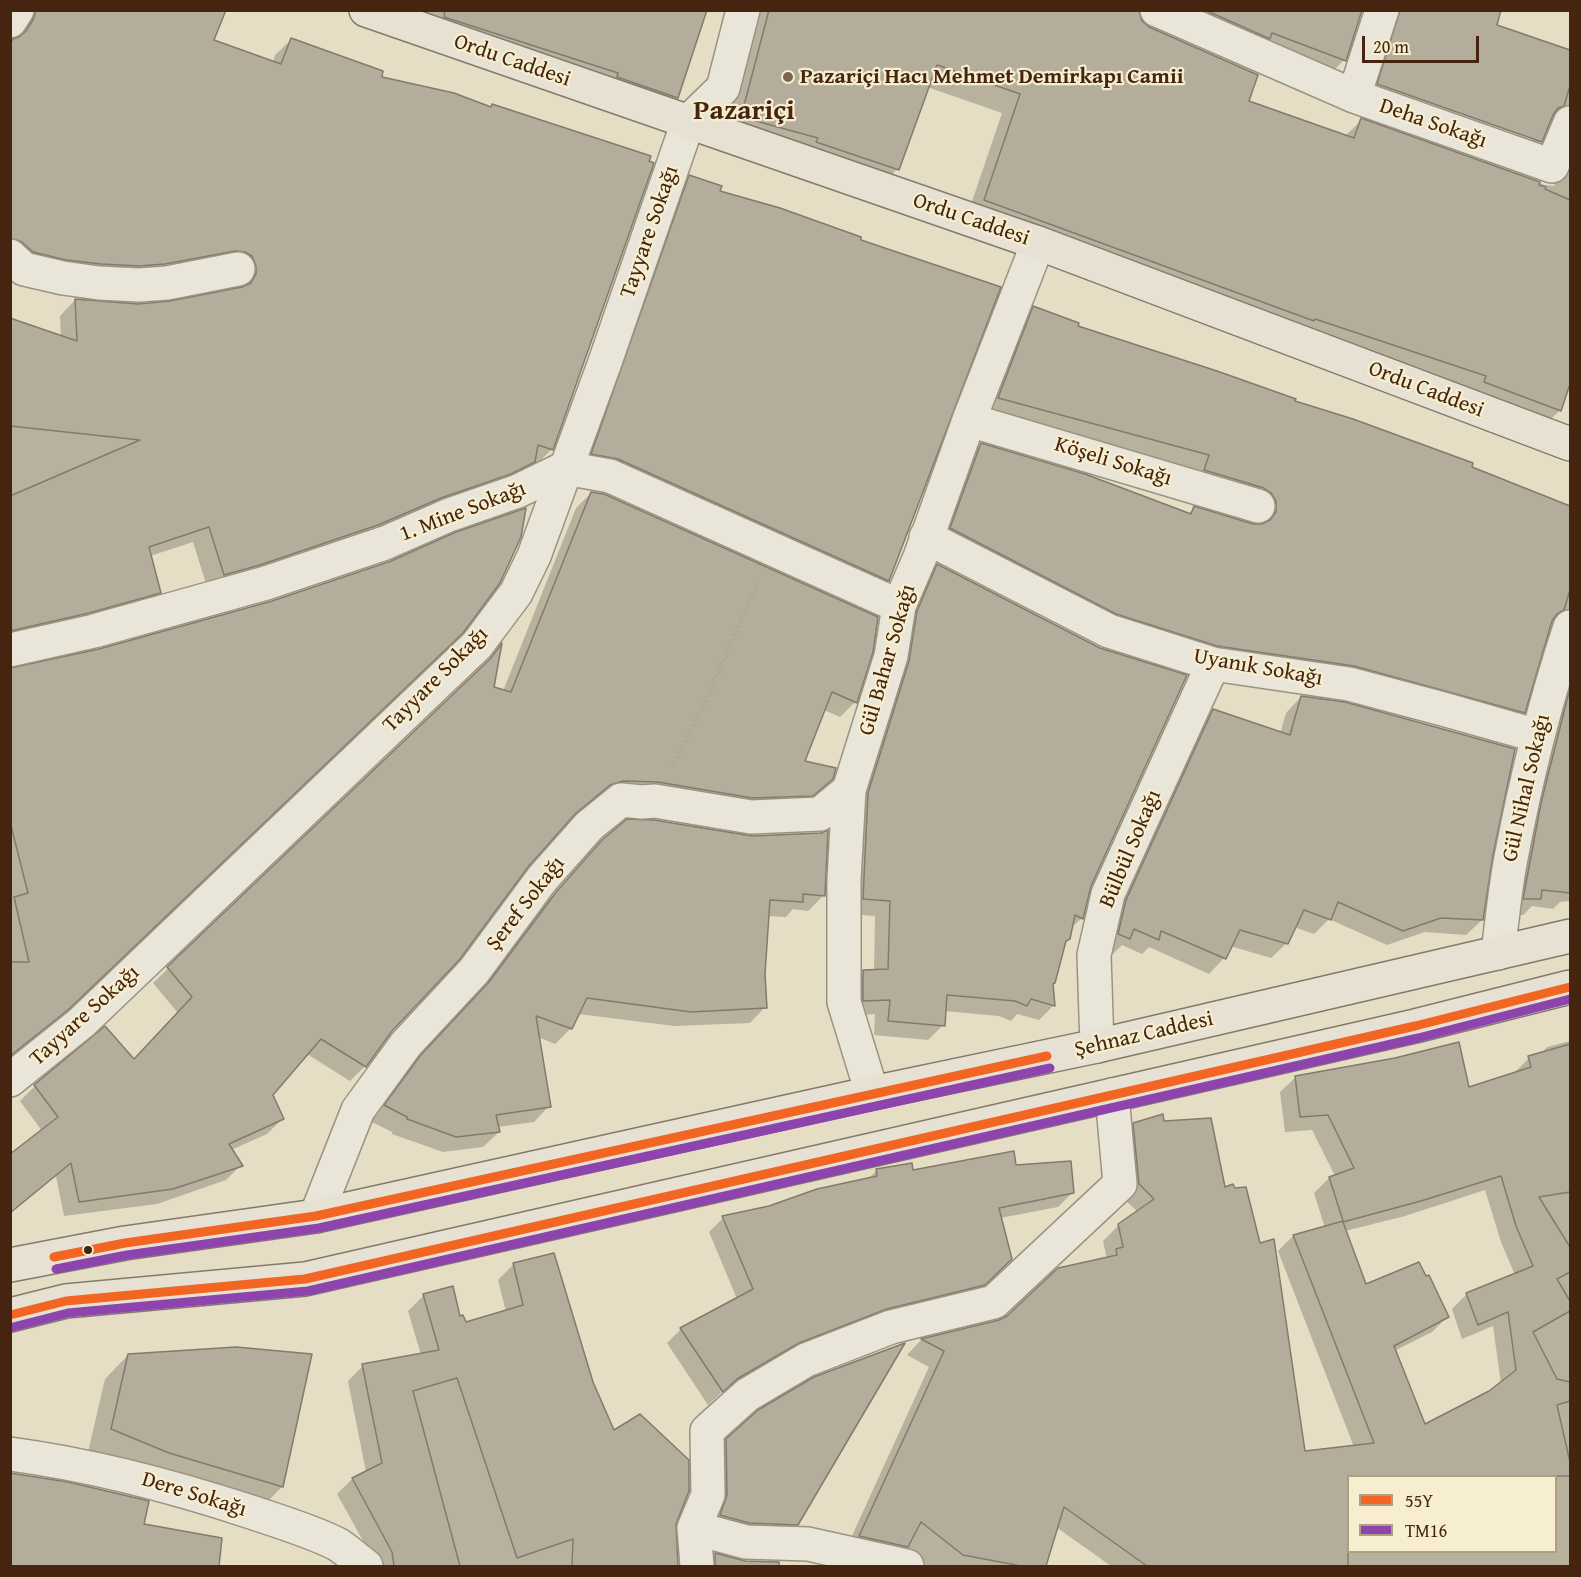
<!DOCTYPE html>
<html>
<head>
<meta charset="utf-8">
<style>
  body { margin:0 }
  #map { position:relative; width:1581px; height:1577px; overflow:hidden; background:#e5dec5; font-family:"Gentium Book Plus",serif }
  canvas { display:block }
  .frame { position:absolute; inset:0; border:12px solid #45250f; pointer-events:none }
  .legend { position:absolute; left:1347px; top:1475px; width:210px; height:78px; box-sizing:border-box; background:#f7eed0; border:2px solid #b09e83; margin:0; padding:8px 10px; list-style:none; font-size:18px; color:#45250f }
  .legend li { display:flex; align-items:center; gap:12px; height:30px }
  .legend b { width:30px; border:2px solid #b09e83 }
  .scale { position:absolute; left:1362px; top:36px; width:117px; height:27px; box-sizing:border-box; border:3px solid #45250f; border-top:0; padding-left:8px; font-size:18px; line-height:21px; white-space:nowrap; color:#45250f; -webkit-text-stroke:4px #f7eed0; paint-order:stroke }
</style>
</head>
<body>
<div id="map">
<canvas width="1581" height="1577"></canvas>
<div class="frame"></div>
<ul class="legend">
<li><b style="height:8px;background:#f26522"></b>55Y</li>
<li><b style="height:8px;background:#8e44ad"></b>TM16</li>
</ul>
<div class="scale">20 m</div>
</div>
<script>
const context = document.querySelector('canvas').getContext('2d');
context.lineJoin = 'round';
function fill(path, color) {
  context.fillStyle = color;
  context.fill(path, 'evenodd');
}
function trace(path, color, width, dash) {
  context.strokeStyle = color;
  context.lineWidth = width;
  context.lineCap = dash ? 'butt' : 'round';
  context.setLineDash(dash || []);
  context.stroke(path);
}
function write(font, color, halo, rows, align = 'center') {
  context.font = font + ' "Gentium Book Plus",serif';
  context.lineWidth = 4.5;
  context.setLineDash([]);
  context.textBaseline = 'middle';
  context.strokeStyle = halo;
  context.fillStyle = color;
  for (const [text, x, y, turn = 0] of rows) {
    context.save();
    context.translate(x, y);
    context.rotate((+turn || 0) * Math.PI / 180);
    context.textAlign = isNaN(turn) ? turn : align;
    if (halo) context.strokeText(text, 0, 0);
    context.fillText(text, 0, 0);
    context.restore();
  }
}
const shadow = new Path2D(`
  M13 10H219L212 41 273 63 275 55 291 40 380 78 490 108 492 105 552 449 536 465 531 463 517 477 208 590 193 542 150 556 159 592 144 608 10 642V320L61 337 60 316 75 300 138 305 169 303 241 289V281L148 279 10 262V44L18 37 21 27Z
  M395 10H706L677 97 657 117Z
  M714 10H1136L1140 21 1248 102 1345 136 1362 120 1545 185 1554 186 1569 151 1557 124 1548 123 1540 142 1521 161 1359 104 1368 11 1361 10H1500L1495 26 1541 40 1540 42 1570 52V379L1560 410 1541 429 966 219 1002 113 927 87 897 169 878 188 723 136 752 24 728 11ZM1371 81 1533 138V141L1370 83Z
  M1139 10H1361L1344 60 1325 79Z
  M690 177 719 192 888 580 872 597 576 470 674 193Z
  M1034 308 1076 327 1293 402 1470 468 1570 508V636L1560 625 1550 624 1523 712 1507 728 1200 661 935 545 965 461 981 445 1188 514 1194 508 1252 525 1260 526V518L983 414 1018 324Z
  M591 493 855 702 840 717 824 710 803 762 831 778 796 810 607 796 593 800 565 823 391 1030 365 1066 350 1081 307 1054 271 1095 282 1119 267 1134 231 1150 241 1165 226 1180 157 1204 64 1216 56 1176 10 1213V1156L42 1131 20 1101 35 1086 134 1060 178 1013 153 983 477 673 500 648 492 688 503 691 576 508Z
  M938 566 1089 886 1082 918 1070 929 1069 938 1063 944 1052 984 1054 1005 1039 1020 1017 1014 1011 1021 999 1016 944 1011 943 1025 928 1040 874 1035 875 1014 849 1016 848 987 863 972 874 971 875 916 848 914 853 810 922 581Z
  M445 648 51 1024 10 1058V670Z
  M1570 656V901L1560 902 1553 909 1532 906 1523 915H1508Z
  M1301 697 1491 854 1482 920 1466 935 1425 932 1387 945 1329 919 1314 934 1294 927 1287 943 1271 958 1230 946 1224 958 1209 974 1149 947 1142 954 1122 945 1113 954 1104 949 1111 917 1198 726 1214 710 1280 734 1286 713Z
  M603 841 824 895 808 911 793 909 786 917 767 916 764 974 765 1007 750 1023 674 1026 578 1014 571 1028 555 1044 538 1037 549 1106 534 1122 497 1127 499 1132 483 1147 443 1152 392 1134V1132L370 1121 405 1073 474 1000 541 908Z
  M1570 1041V1566H1111L1056 1527 1045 1566H903L845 1551 929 1367 907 1355 921 1340 1000 1321 1107 1259 1103 1241 1119 1225 1138 1212 1124 1199 1119 1140 1134 1125 1163 1123 1224 1189 1303 1453 1354 1447 1278 1251 1293 1236 1325 1228 1314 1193 1329 1178 1335 1176 1312 1130 1285 1132 1280 1092 1296 1077 1468 1089 1514 1073 1529 1058 1540 1055 1547 1047ZM1485 1190 1501 1242 1515 1275 1467 1294 1452 1309 1462 1339 1493 1326 1501 1384 1490 1392 1425 1426 1394 1351 1432 1332 1447 1317 1365 1286 1345 1231 1405 1216ZM1348 1476H1556V1552H1348Z
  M1015 1166 1072 1193 1058 1207 1000 1218 996 1273 969 1299 783 1356 721 1393 708 1405 667 1343 681 1329 737 1299 709 1232 723 1218 769 1207 868 1179 877 1170 912 1172Z
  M553 1255 591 1383 614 1432 674 1529 677 1566H377L337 1494 352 1479 366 1472 348 1381 363 1366 421 1355 408 1311 423 1296 452 1288 459 1318 465 1324 506 1312 498 1280 513 1265Z
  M128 1355 282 1487 259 1510 88 1452 105 1379Z
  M727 1440 796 1524 782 1538 707 1529 713 1455Z
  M10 1475 142 1526 221 1540 217 1566H10Z
  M715 1555 745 1562 773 1563 771 1566H703Z`);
const building = new Path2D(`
  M36 10H226L214 40 281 64 291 38 383 71 382 77 454 93 491 107 492 104 651 156 649 161 654 163 553 450 538 445 535 462 511 474 441 498 378 525 260 565 224 575 209 527 149 547 161 593 89 613 10 631V496L140 440 10 426V318L77 341 75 299 138 304 170 301 242 287 251 283 256 274V266L252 256 245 252 235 251 165 264 139 266 101 264 66 260 33 252 22 242 10 238V43L13 39 19 37 26 31 33 20Z
  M445 10H707L678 98 617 77 618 73 444 17Z
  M769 10H1139L1142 21 1149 27 1258 75 1249 101 1354 138 1361 118 1540 182 1539 185 1546 187 1545 189 1570 200V384L1561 411 1484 382 1486 376 1315 319 1314 321 984 200 1020 94 937 65 899 170 816 142 818 138 741 117Z
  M1205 10H1362L1346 61 1272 33 1270 39Z
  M1400 10H1501L1497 25 1570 50V86L1564 106 1558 108 1553 115 1542 142 1377 84Z
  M689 175 722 186 720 191 780 208 861 237V240L1001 287 889 581 618 459 591 454Z
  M1033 306 1079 323 1078 326 1217 371 1296 399 1295 401 1353 419 1473 463 1472 467 1570 506V590L1564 610 1557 614 1552 621 1525 713 1354 666 1217 646 1116 614 950 528 981 443 1085 474 1191 514 1194 506 1253 524H1262L1270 520 1276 512V501L1271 493 1264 488 1204 470 1209 455 998 398Z
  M591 492 604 494 878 617 873 652 857 703 832 692 805 761 836 768 833 779 813 796 752 798 658 782 623 781 610 785 575 814 528 867 460 959 392 1031 366 1067 321 1039 273 1095 284 1119 229 1144 243 1166 173 1189 79 1202 71 1163 10 1213V1154L58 1117 34 1085 105 1026 134 1059 192 997 167 967 490 659 502 643 494 687 511 692Z
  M526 508 521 537 500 583 463 633 69 1009 10 1056V962H29L14 897 28 893 10 822V668L99 649 272 601 391 561 456 532Z
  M937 564 1100 648 1187 675 1091 886 1083 919 1075 915 1070 939 1066 941 1055 983 1053 984 1055 1006 1031 999 1027 1006 1015 1001 947 995 945 1026 888 1021 890 1000 863 1001V970L888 969 890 901 863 899 868 793 909 661 917 611Z
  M1570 688V893L1542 890 1541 899H1523L1541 803Z
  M1301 696 1345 702 1515 749 1493 855 1483 920 1441 918 1403 931 1338 902 1331 920 1304 910 1288 944 1240 930 1226 959 1161 931 1159 940 1134 929 1130 939 1118 934 1126 900 1213 709 1290 735Z
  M627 819 654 820 752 836 821 833 828 830 825 896 803 894V902L770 900 765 974 767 1008 691 1012 587 998 572 1029 536 1016 551 1107 496 1115 500 1132 456 1137 407 1119V1117L384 1105 420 1056 489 982 557 891 602 840Z
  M1459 1042 1469 1087 1531 1067 1528 1056 1570 1044V1192L1539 1197 1570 1247V1272L1557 1279 1570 1301V1311L1533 1332 1557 1379 1570 1382V1401L1557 1405 1570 1462V1476H1348V1566H1147L1064 1507 1046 1566H1021L963 1555 921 1522 908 1547 859 1536 944 1351 921 1339 999 1320 1007 1316 1058 1268 1117 1255 1116 1249 1123 1247 1118 1224 1154 1199 1139 1184 1133 1123 1163 1114 1164 1121 1211 1118 1225 1187 1233 1184 1235 1188 1246 1187 1260 1243 1274 1239 1305 1451 1374 1443 1293 1235 1343 1221 1329 1177 1354 1168 1328 1115 1300 1117 1295 1076 1395 1058ZM1501 1176 1516 1226 1533 1266 1466 1293 1478 1325 1508 1312 1516 1370 1489 1391 1425 1424 1394 1346 1449 1317 1429 1275 1426 1276 1419 1262 1366 1284 1343 1222 1421 1201Z
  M1014 1151 1016 1165 1071 1161 1074 1193 999 1208 1012 1259 985 1285 887 1309 799 1343 737 1379 723 1392 680 1328 753 1289 722 1216 769 1206 817 1189 877 1176 876 1169 912 1163 913 1170Z
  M554 1253 593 1382 614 1430 640 1414 689 1460V1491L676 1524 678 1566H572L573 1539 517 1558 457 1378 413 1391 460 1566H394L392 1552 352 1478 382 1463 362 1364 439 1350 423 1294 453 1286 460 1316 463 1315 466 1322 523 1305 513 1263Z
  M905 1343 798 1525 749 1523 720 1515 727 1495 726 1439 758 1410 814 1377Z
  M236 1347 312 1354 283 1487 169 1453 111 1429 128 1354Z
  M10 1473 68 1482 149 1501 144 1524 222 1538 219 1566H10Z
  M715 1553 745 1561 779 1562V1566H715Z`);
const path = new Path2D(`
  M673 766 706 700 758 582`);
const minor = new Path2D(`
  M1157 10 1354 96
  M1382 10 1354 96 1552 166 1570 123
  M10 21 17 10
  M10 256 24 269 63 278 99 283 139 285 167 283 238 269
  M969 420 1258 506
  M926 537 1109 631 1213 664 1349 684 1443 709 1538 736
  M10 650 94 631 266 583 385 543 449 515 518 491 565 468 610 476 899 606
  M1498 953C1502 921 1505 889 1511 858 1526 779 1545 702 1570 627
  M1097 1046 1094 955 1108 894 1213 664
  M10 1080 81 1023 477 645 516 593 534 556 605 362 688 122 723 88 743 10
  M872 1093 844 1002V880L849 790 891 656 899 606 920 557 969 420 1038 243
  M316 1216 358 1110 406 1044 474 971 542 879 589 826 621 800 642 802 655 801 751 817 820 814 849 790
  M10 1454C93 1465 172 1486 251 1512 278 1521 311 1531 337 1544 347 1550 356 1559 366 1566
  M694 1528 746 1542 808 1544 907 1566
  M697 1566 694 1528 708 1495 707 1431 747 1395 806 1360 891 1327 994 1302 1120 1184 1112 1095`);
const major = new Path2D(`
  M366 10 1038 243 1570 444
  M10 1265 125 1243 316 1216 872 1093 1097 1046 1570 936
  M10 1315 66 1301 305 1279 1415 1026 1570 987`);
const bus1 = new Path2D(`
  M54 1257 125 1243 316 1216 1047 1056
  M10 1315 66 1301 305 1279 1415 1026 1570 987`);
const bus2 = new Path2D(`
  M56 1269 127 1255 319 1228 1050 1068
  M13 1327 68 1313 308 1291 1418 1038 1570 999`);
const markers = [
  [788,77,6,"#7d664f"],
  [88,1250,5,"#45250f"]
];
const streetNames = [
  ["Ordu Caddesi",512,61,19],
  ["Deha Sokağı",1433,124,19],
  ["Ordu Caddesi",971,220,19],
  ["Tayyare Sokağı",650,232,-71],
  ["Ordu Caddesi",1426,390,21],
  ["Köşeli Sokağı",1113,462,17],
  ["1. Mine Sokağı",463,512,-21],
  ["Gül Bahar Sokağı",888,660,-74],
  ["Uyanık Sokağı",1258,668,10],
  ["Tayyare Sokağı",436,680,-45],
  ["Gül Nihal Sokağı",1527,788,-77],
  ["Bülbül Sokağı",1131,849,-67],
  ["Şeref Sokağı",526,904,-52],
  ["Tayyare Sokağı",85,1016,-42],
  ["Şehnaz Caddesi",1144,1035,-13],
  ["Dere Sokağı",194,1495,17]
];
const poiNames = [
  ["Pazariçi Hacı Mehmet Demirkapı Camii",800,77]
];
const districtNames = [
  ["Pazariçi",744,112]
];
fill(shadow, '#0003');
fill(building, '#b4ad9b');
trace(building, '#837a6b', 1.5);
trace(minor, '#9b9382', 36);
trace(major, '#837a6b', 36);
trace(path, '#aba59a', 4, [1.5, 3]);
trace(minor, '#e9e6d9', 33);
trace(major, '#e6e1d3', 33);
trace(bus1, '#f26522', 9);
trace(bus2, '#8e44ad', 9);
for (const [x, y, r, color] of markers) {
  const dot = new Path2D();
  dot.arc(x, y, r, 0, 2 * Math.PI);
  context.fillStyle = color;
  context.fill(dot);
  trace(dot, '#f7eed0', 2);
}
write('22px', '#45250f', '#f7eed0', streetNames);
write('bold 22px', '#45250f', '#f7eed0', poiNames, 'left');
write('bold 28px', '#45250f', '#f7eed0', districtNames);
</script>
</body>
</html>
